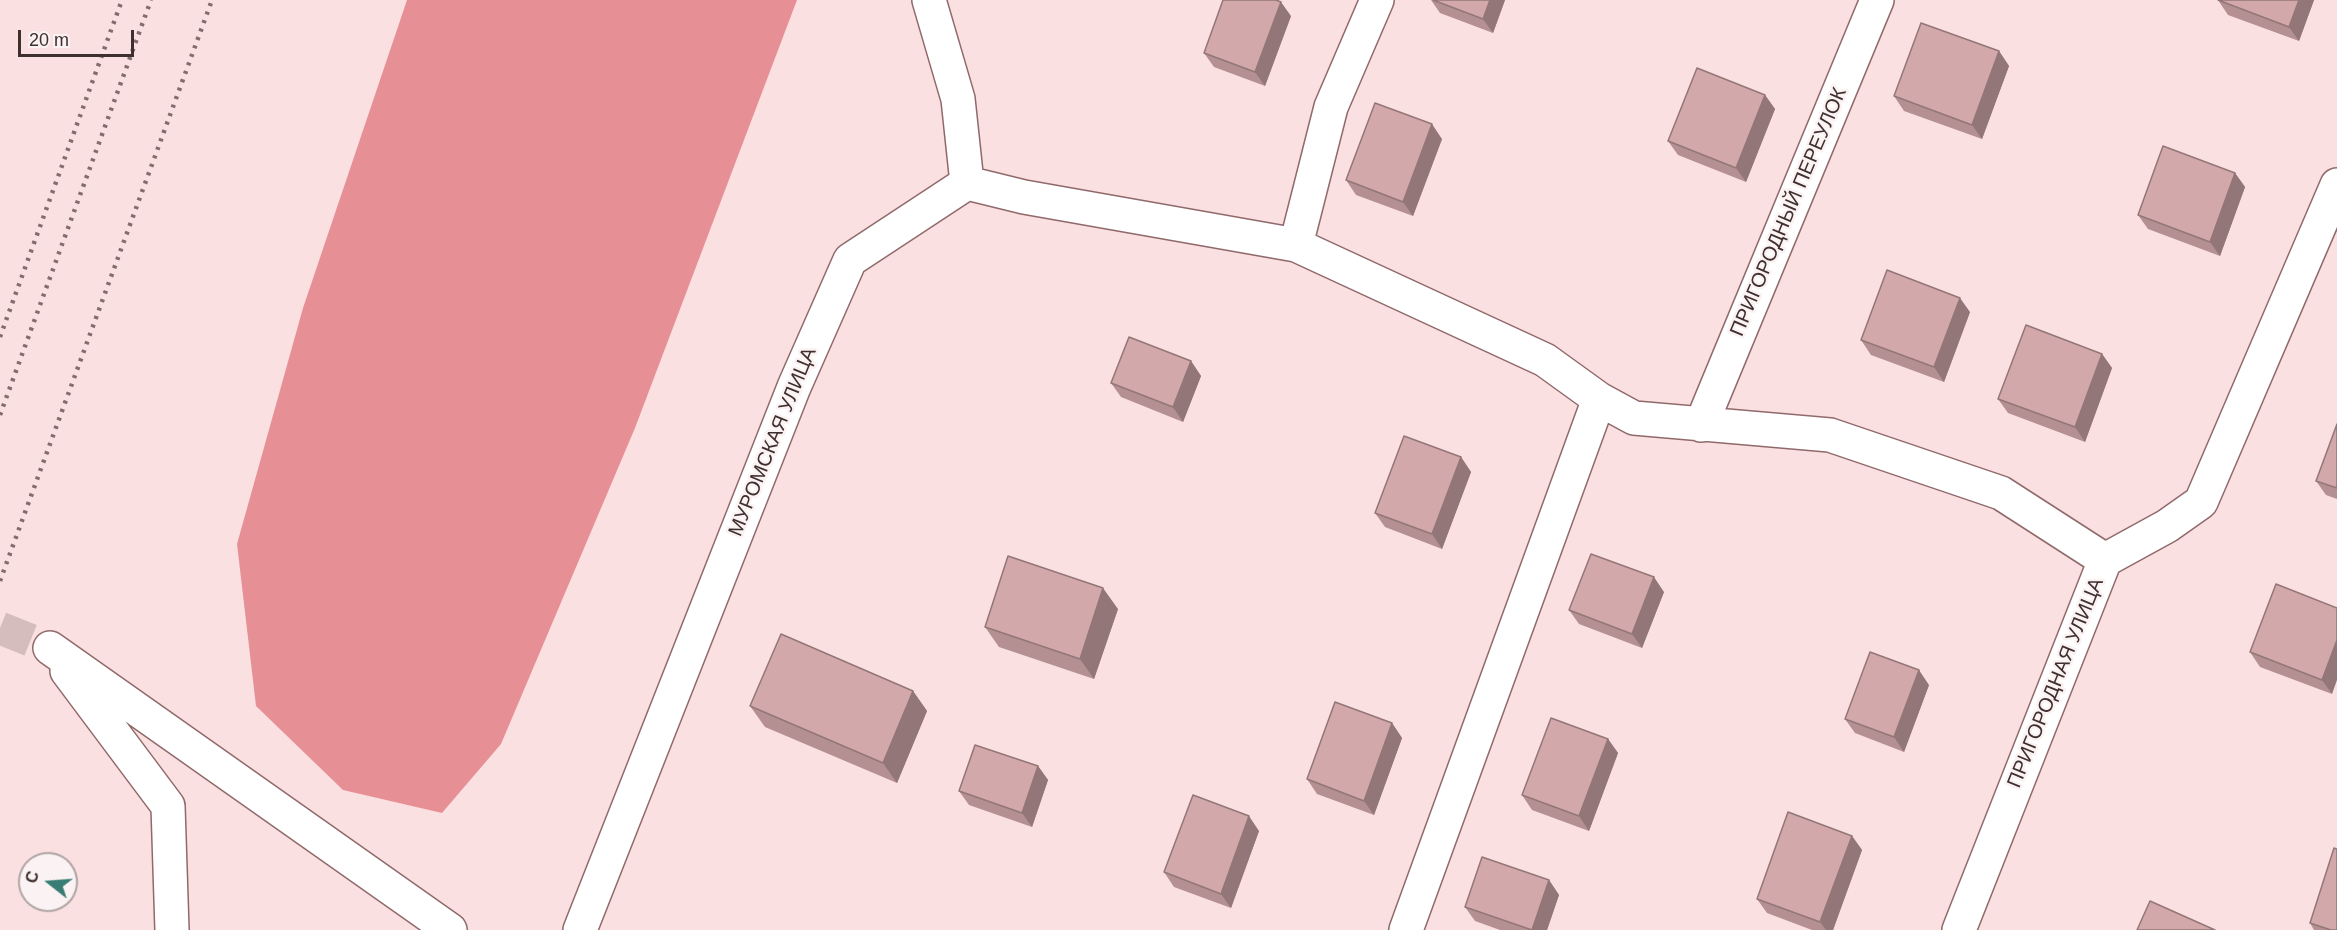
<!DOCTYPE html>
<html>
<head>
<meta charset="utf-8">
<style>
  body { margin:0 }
  #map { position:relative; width:2337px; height:930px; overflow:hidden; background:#fbe0e1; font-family:Arial,sans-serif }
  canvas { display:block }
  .north { position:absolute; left:18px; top:852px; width:60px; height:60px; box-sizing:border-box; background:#fbf2f3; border:2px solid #b0a4a5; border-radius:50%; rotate:287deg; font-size:16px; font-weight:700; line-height:24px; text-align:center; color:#3f2f2f }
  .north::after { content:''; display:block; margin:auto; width:21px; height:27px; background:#387d73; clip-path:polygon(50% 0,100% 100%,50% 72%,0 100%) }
  .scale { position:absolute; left:18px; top:30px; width:116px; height:27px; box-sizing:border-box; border:3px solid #3f2f2f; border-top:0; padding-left:8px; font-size:18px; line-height:21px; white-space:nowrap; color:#3f2f2f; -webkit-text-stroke:4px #fbf2f3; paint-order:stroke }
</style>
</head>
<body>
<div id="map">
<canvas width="2337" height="930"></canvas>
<div class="north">С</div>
<div class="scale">20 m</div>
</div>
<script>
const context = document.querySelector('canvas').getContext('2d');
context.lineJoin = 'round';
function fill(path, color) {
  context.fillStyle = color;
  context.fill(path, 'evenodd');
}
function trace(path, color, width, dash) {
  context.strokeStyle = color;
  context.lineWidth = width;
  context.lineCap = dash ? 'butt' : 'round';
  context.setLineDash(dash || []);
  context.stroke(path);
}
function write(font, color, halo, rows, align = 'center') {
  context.font = font + ' Arial,sans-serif';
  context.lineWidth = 5;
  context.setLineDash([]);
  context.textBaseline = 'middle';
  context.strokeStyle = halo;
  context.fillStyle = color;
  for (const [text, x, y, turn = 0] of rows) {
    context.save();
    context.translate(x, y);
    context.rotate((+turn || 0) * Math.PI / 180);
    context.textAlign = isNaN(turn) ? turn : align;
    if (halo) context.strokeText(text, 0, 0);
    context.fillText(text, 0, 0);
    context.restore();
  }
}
const forest = new Path2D(`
  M407 0H797L635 428 501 744 442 813 343 790 256 706 237 544 303 308Z`);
const streetTunnel = new Path2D(`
  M0 628 50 648`);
const street = new Path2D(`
  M929 0 958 99 967 183
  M967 183 1024 197 1296 245 1545 360 1599 399 1634 418 1830 435 2001 493 2105 560
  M1296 245 1331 107 1377 0
  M1701 425 1877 0
  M50 648 450 930
  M67 671 168 806 172 930
  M580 930 794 387 850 260 967 183
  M1406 930 1599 399
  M1959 930 2105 560 2167 526 2201 502 2337 185`);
const rail = new Path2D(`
  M0 337 122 0
  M0 415 151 0
  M0 581 212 0`);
const wall = new Path2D(`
  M1431 0H1505L1493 33 1440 13Z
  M2218 0H2314L2299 41 2228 15Z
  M1291 16 1265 86 1214 67 1204 53Z
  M1999 51 2009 66 1982 139 1904 111 1894 96Z
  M1765 95 1775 109 1746 182 1678 155 1668 141Z
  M1442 139 1413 216 1356 195 1346 180Z
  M2235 173 2245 187 2220 256 2148 229 2138 215Z
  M1970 312 1944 382 1871 355 1861 340Z
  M2102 354 2112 368 2085 442 2008 413 1998 399Z
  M1191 361 1201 376 1183 422 1121 397 1111 383Z
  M2337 424V499L2326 495 2316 481Z
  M1461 457 1471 472 1442 549 1385 527 1375 513Z
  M2276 584 2332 694 2260 667 2250 652Z
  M1664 592 1642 648 1579 624 1569 610Z
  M1118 609 1094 679 999 647 985 627Z
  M1929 685 1904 752 1855 733 1845 719Z
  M913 691 927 711 897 783 765 727 750 706Z
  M1392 723 1402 738 1374 815 1317 794 1307 779Z
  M1608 739 1618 753 1589 831 1532 810 1522 795Z
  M1038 766 1048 780 1032 827 969 805 959 791Z
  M1259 831 1231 908 1174 887 1164 872Z
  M1852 836 1862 850 1833 930H1812L1767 913 1757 899Z
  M1549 880 1559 895 1547 930H1500L1475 921 1465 907Z
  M2310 923 2337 930H2314Z`);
const shadedWall = new Path2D(`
  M1490 0H1505L1493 33 1483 19Z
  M2299 0H2314L2299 41 2289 27Z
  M1281 2 1291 16 1265 86 1255 72Z
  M1999 51 2009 66 1982 139 1972 125Z
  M1765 95 1775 109 1746 182 1736 168Z
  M1432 124 1442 139 1413 216 1403 202Z
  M2235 173 2245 187 2220 256 2210 242Z
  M1960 298 1970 312 1944 382 1934 367Z
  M2102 354 2112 368 2085 442 2075 427Z
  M1191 361 1201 376 1183 422 1173 407Z
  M1461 457 1471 472 1442 549 1432 534Z
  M1654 577 1664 592 1642 648 1632 634Z
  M1103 588 1118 609 1094 679 1080 659Z
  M2337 640V680L2332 694 2322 680Z
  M1919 670 1929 685 1904 752 1894 737Z
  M913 691 927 711 897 783 883 763Z
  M1392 723 1402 738 1374 815 1364 801Z
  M1608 739 1618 753 1589 831 1579 816Z
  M1038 766 1048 780 1032 827 1022 813Z
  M1249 816 1259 831 1231 908 1221 894Z
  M1852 836 1862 850 1833 930H1826L1820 922Z
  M1549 880 1559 895 1547 930H1532Z`);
const building = new Path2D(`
  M1223 0H1276L1281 2 1255 72 1204 53Z
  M1433 0H1490L1483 19Z
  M2218 0H2299L2289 27Z
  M1921 23 1999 51 1972 125 1894 96Z
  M1697 68 1765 95 1736 168 1668 141Z
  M1375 103 1432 124 1403 202 1346 180Z
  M2163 146 2235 173 2210 242 2138 215Z
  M1887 270 1960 298 1934 367 1861 340Z
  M2026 325 2102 354 2075 427 1998 399Z
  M1129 337 1191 361 1173 407 1111 383Z
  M2337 424V488L2316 481Z
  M1404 436 1461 457 1432 534 1375 513Z
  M1591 554 1654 577 1632 634 1569 610Z
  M1008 556 1103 588 1080 659 985 627Z
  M2276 584 2337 608V640L2322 680 2250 652Z
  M781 634 913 691 883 763 750 706Z
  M1870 652 1919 670 1894 737 1845 719Z
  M1335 702 1392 723 1364 801 1307 779Z
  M1551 718 1608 739 1579 816 1522 795Z
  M975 745 1038 766 1022 813 959 791Z
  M1193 795 1249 816 1221 894 1164 872Z
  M1788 812 1852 836 1820 922 1757 899Z
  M2334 848 2337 849V930H2331L2310 923Z
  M1482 857 1549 880 1532 930 1465 907Z
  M2150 901 2215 930H2137Z`);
const streetNames = [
  ["ПРИГОРОДНЫЙ ПЕРЕУЛОК",1789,212,-67],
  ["МУРОМСКАЯ УЛИЦА",773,442,-68],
  ["ПРИГОРОДНАЯ УЛИЦА",2056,683,-68]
];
fill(forest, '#e69096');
trace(streetTunnel, '#d5bdbd', 33, [33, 16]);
trace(street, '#90696b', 36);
trace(street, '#fff', 33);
trace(rail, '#816d6d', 4.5, [3, 6]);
fill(wall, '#b59092');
fill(shadedWall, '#937677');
fill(building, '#d2a8aa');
trace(building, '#937677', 1.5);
write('20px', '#3f2f2f', '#fbf2f3', streetNames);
</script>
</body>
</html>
